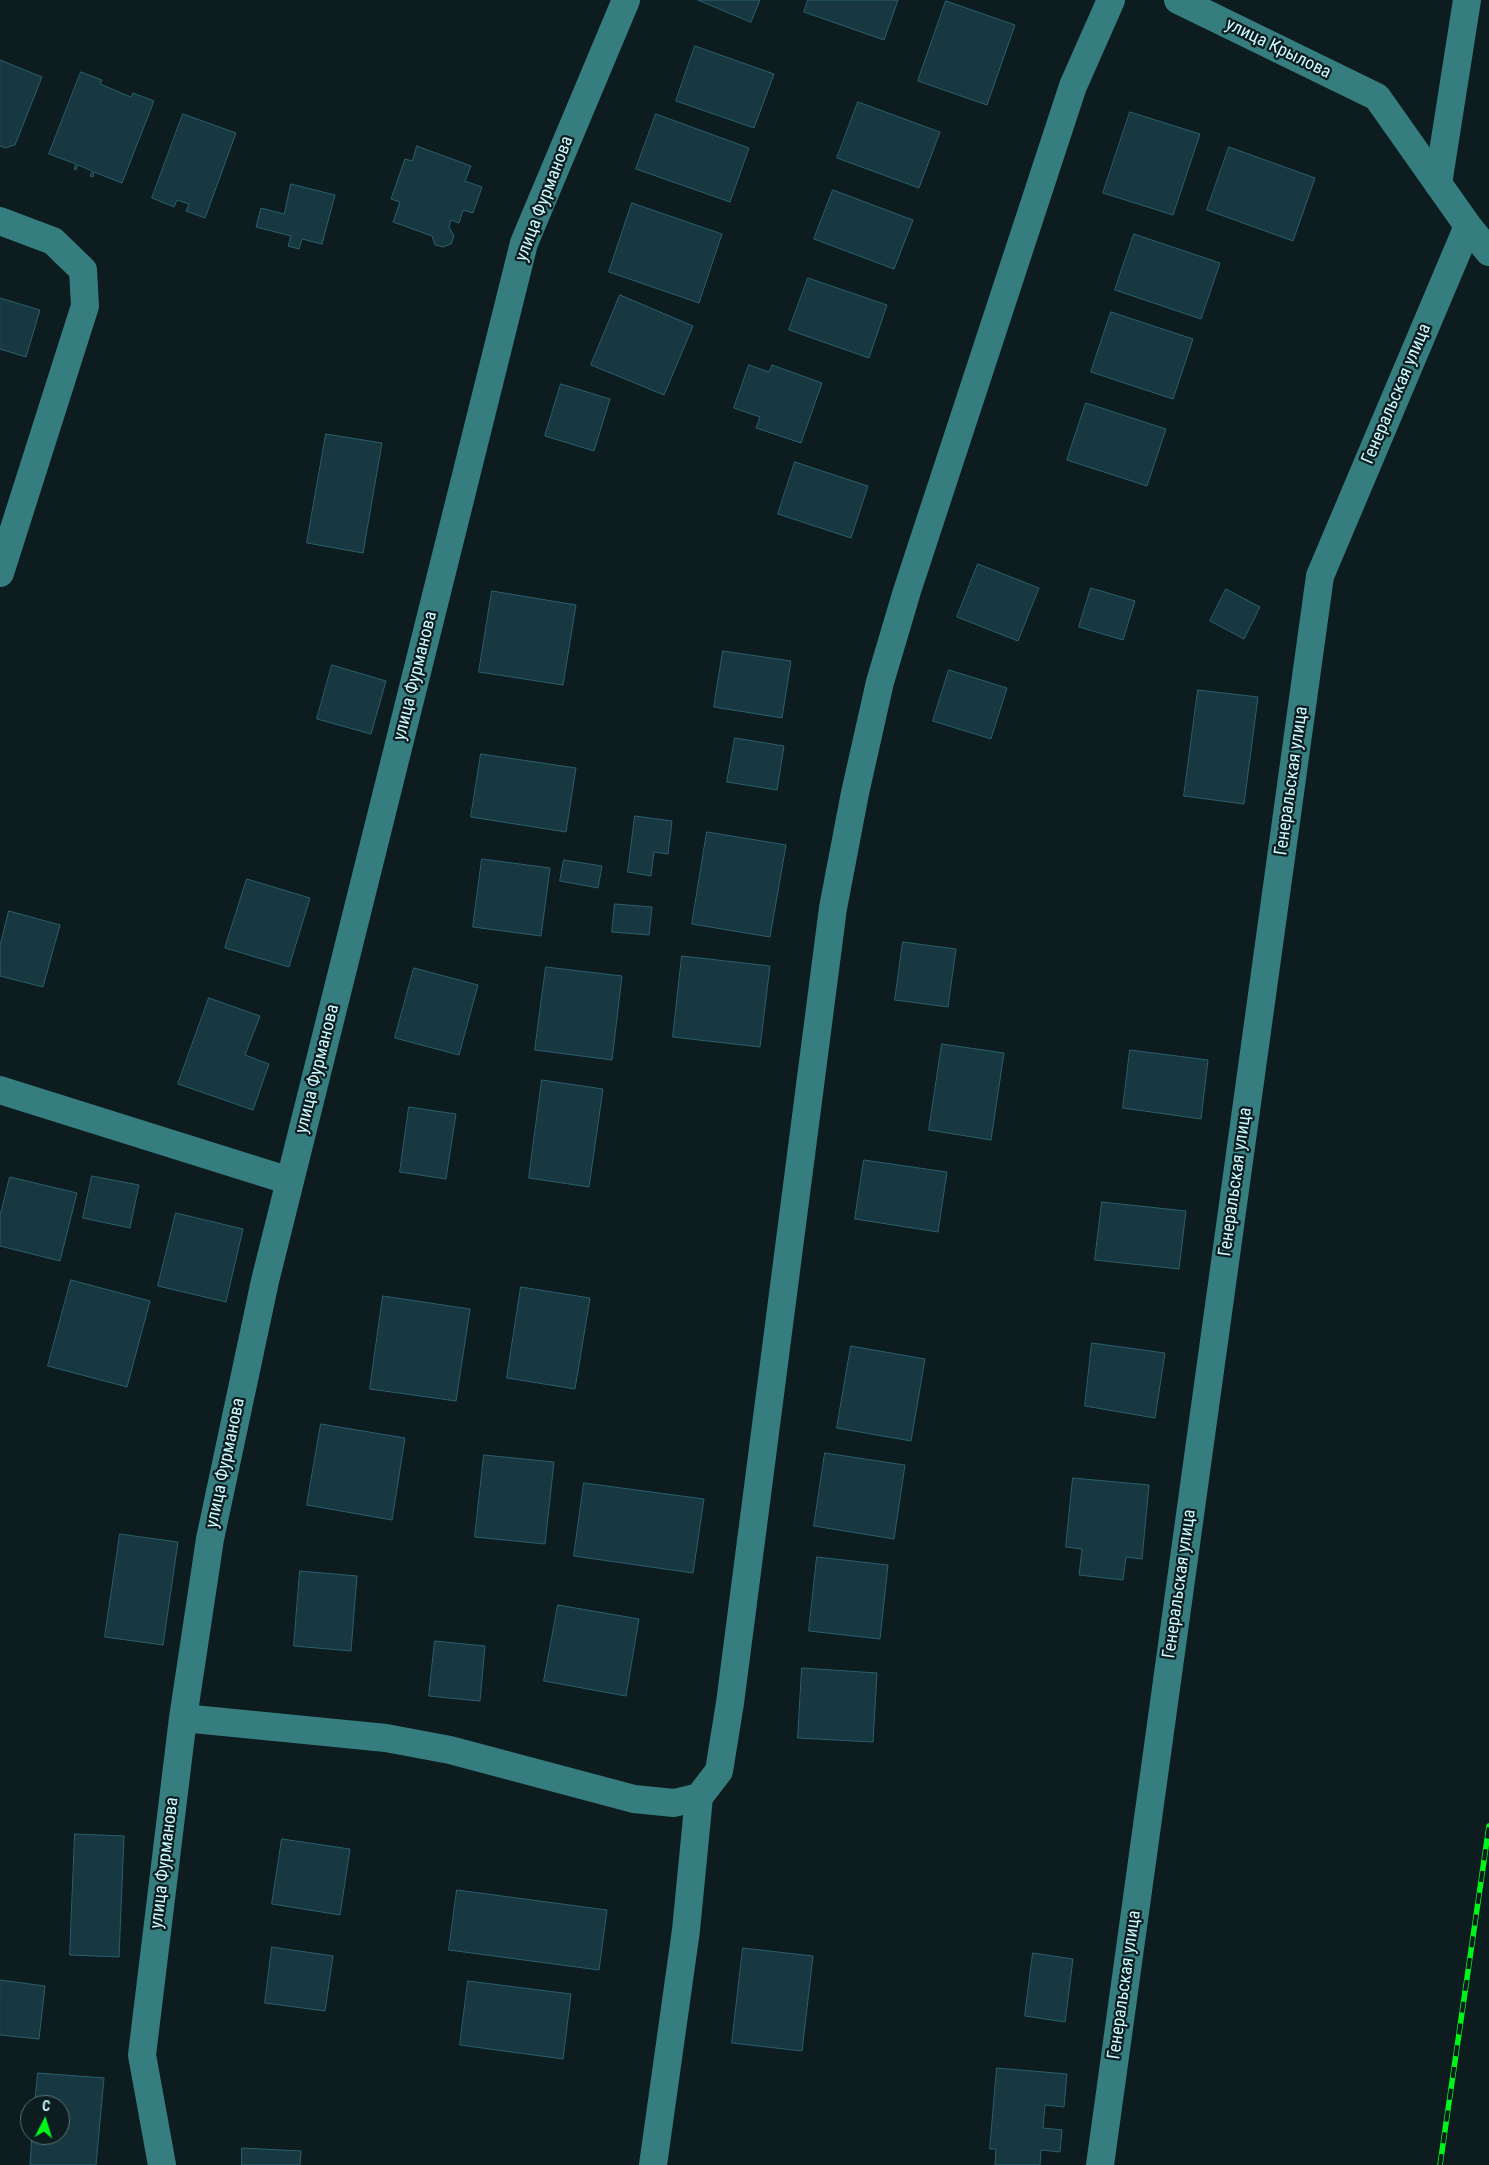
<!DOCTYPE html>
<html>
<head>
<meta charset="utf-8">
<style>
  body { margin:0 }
  #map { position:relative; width:1489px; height:2165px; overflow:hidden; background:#0c1c1f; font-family:"Roboto Condensed",sans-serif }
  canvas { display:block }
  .north { position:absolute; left:20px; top:2095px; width:50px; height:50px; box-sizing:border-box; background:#0c1c1f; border:1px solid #587479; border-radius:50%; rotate:5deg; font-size:14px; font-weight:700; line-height:20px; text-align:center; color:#caf9ff }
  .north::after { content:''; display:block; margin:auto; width:18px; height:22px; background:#00f518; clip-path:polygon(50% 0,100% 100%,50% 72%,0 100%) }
</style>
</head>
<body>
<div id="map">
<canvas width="1489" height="2165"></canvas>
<div class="north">С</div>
</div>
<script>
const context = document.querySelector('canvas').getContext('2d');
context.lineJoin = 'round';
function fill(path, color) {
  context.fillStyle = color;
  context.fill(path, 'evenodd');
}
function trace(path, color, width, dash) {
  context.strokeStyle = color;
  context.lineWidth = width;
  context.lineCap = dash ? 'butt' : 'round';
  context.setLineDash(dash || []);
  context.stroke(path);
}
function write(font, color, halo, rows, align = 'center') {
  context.font = font + ' "Roboto Condensed",sans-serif';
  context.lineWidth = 4.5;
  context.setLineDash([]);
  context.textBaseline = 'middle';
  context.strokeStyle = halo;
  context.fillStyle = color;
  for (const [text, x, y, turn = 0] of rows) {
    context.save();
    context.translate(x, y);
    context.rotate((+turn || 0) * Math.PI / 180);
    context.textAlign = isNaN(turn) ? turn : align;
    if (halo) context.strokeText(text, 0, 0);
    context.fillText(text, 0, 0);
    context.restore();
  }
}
const building = new Path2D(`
  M698 0H760L751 22Z
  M808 0H898L884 40 804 12Z
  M946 1 1015 25 987 105 918 81Z
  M695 46 774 74 754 128 676 101Z
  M0 60 42 77 15 145 5 148 0 146Z
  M81 72 102 80 100 84 131 97 133 93 154 101 122 183 94 172 93 177 90 176 92 171 78 165 76 170 74 169 76 164 49 154Z
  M858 102 940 132 919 188 837 158Z
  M1130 112 1200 134 1173 215 1103 193Z
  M183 114 236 133 205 218 186 211 189 204 177 200 174 207 152 198Z
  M656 114 749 148 730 202 636 169Z
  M417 146 471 166 465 181 482 187 473 213 463 210 459 223 451 220 449 227 454 236 451 244 443 247 435 245 432 236 393 222 400 202 391 199 405 159 412 161Z
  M1229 147 1315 178 1293 241 1207 210Z
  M291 184 335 195 322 244 302 239 299 249 288 246 291 236 256 227 261 208 284 214Z
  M833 190 913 220 894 269 814 239Z
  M632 203 722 234 699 303 609 272Z
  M1134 234 1220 263 1201 319 1115 290Z
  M808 278 887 305 869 358 789 330Z
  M620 295 693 326 664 395 591 365Z
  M0 298 40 310 26 357 0 349Z
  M1111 312 1193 339 1173 399 1091 372Z
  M749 365 769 372 772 365 822 383 801 443 756 428 760 417 734 408Z
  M561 384 610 399 594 451 545 436Z
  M1086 403 1166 429 1147 486 1067 460Z
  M326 434 382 443 363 553 307 543Z
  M795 462 868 486 851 538 778 514Z
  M978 564 1039 588 1018 641 957 617Z
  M1091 588 1135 601 1123 640 1079 627Z
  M1226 589 1260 607 1244 639 1210 621Z
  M492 591 576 605 563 685 479 672Z
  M723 651 791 661 782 718 714 707Z
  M332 665 386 681 371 734 317 719Z
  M949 670 1007 688 991 739 933 721Z
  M1198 690 1258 697 1244 804 1184 796Z
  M735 738 784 746 777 790 727 782Z
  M481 754 576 768 566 832 471 817Z
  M635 816 672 821 668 854 654 852 651 876 628 872Z
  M707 832 786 845 770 937 692 924Z
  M482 859 550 868 541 936 473 927Z
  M564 860 602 866 598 888 560 881Z
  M247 879 310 898 289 967 225 948Z
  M615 904 652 907 649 935 612 932Z
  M9 911 60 925 43 987 0 976V946Z
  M903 942 956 949 948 1007 895 1000Z
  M682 956 770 966 760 1047 673 1037Z
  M546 967 622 976 612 1060 535 1050Z
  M414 968 478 985 459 1055 395 1038Z
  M209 998 260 1016 245 1055 269 1064 253 1110 178 1084Z
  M942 1044 1004 1053 991 1140 929 1130Z
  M1130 1050 1208 1060 1201 1119 1123 1108Z
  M542 1080 603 1089 589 1187 529 1178Z
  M409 1107 456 1114 446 1179 400 1172Z
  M864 1160 947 1172 938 1232 855 1219Z
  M92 1176 139 1185 130 1228 83 1218Z
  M10 1177 77 1193 60 1261 0 1246V1216Z
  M1102 1202 1186 1211 1179 1269 1095 1260Z
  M176 1213 243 1229 226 1302 158 1286Z
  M71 1280 150 1301 127 1387 48 1366Z
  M521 1287 590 1298 575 1389 507 1378Z
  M383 1296 470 1309 456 1401 370 1389Z
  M1092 1343 1165 1353 1155 1418 1085 1406Z
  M851 1346 925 1359 911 1441 837 1428Z
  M321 1424 405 1438 392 1520 307 1505Z
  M825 1453 905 1465 894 1539 814 1526Z
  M484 1455 554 1462 545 1544 475 1537Z
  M1073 1478 1149 1485 1142 1559 1126 1557 1123 1580 1079 1575 1082 1549 1066 1547Z
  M584 1483 704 1499 693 1573 574 1556Z
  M120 1534 178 1542 163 1645 105 1637Z
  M817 1557 888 1565 880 1639 809 1631Z
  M300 1571 357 1576 351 1651 294 1646Z
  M558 1605 639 1619 626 1696 544 1681Z
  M435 1641 485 1646 480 1701 429 1696Z
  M802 1668 877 1673 873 1742 798 1738Z
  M75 1834 124 1836 119 1957 70 1955Z
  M282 1839 350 1849 340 1915 272 1904Z
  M457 1890 607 1910 599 1970 449 1950Z
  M272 1947 333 1956 325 2011 265 2003Z
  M743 1948 813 1956 802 2051 732 2043Z
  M1033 1953 1073 1959 1065 2022 1025 2016Z
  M0 1980 45 1986 39 2039 0 2035Z
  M468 1981 571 1994 563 2059 460 2045Z
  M997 2068 1067 2074 1064 2107 1045 2105 1043 2128 1062 2130 1060 2152 1041 2150 1040 2165H995L996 2149H990Z
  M38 2073 104 2078 96 2165H30L32 2135H60V2105H35Z
  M242 2148 301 2151 300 2165H242Z`);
const minor = new Path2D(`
  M1178 0 1377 97 1468 226 1489 252
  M1438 184 1467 0
  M0 221 53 241 83 270 85 306 0 573
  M0 1090 290 1181
  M183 1718 386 1738 450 1750 634 1799 674 1803 699 1797 719 1771 730 1703 833 908 855 793 880 682 907 591 1073 86 1111 0
  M162 2165 142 2055 183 1718 210 1539 265 1281 524 243 626 0
  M653 2165 686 1930 699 1797
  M1100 2165 1320 576 1468 226`);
const rail = new Path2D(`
  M1440 2165 1489 1826`);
const streetNames = [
  ["улица Крылова",1278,49,26],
  ["улица Фурманова",545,199,-69],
  ["Генеральская улица",1397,394,-67],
  ["улица Фурманова",416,676,-76],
  ["Генеральская улица",1292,781,-82],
  ["улица Фурманова",318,1069,-76],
  ["Генеральская улица",1236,1182,-82],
  ["улица Фурманова",226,1463,-78],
  ["Генеральская улица",1180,1584,-82],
  ["улица Фурманова",165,1863,-83],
  ["Генеральская улица",1125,1985,-82]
];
fill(building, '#173840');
trace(building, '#29606d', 1);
trace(minor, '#367d7f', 28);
trace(rail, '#00f518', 5.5);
trace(rail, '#0c1c1f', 4, [11]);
write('18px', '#caf9ff', '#0c1c1f', streetNames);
</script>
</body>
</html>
